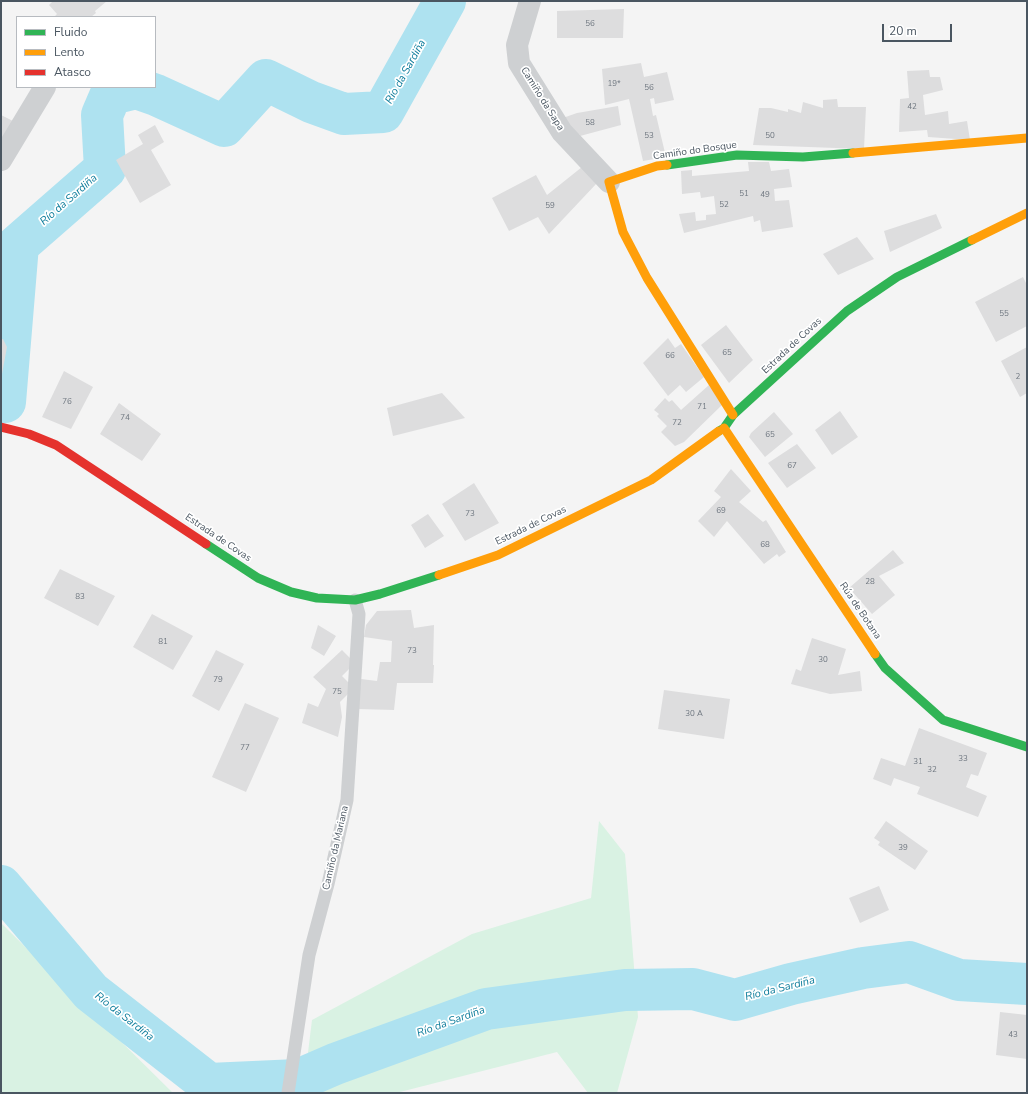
<!DOCTYPE html>
<html>
<head>
<meta charset="utf-8">
<style>
  body { margin:0 }
  #map { position:relative; width:1028px; height:1094px; overflow:hidden; background:#f4f4f4; font-family:"Nunito Sans",sans-serif }
  canvas { display:block }
  .frame { position:absolute; inset:0; border:2px solid #4a5661; pointer-events:none }
  .legend { position:absolute; left:16px; top:16px; width:140px; height:72px; box-sizing:border-box; background:#fff; border:1px solid #b7bbc0; margin:0; padding:5px 7px; list-style:none; font-size:12px; color:#4a5661 }
  .legend li { display:flex; align-items:center; gap:8px; height:20px }
  .legend b { width:20px; border:1px solid #b7bbc0 }
  .scale { position:absolute; left:882px; top:24px; width:70px; height:18px; box-sizing:border-box; border:2px solid #4a5661; border-top:0; padding-left:5px; font-size:12px; line-height:14px; white-space:nowrap; color:#4a5661; -webkit-text-stroke:3px #fff; paint-order:stroke }
</style>
</head>
<body>
<div id="map">
<canvas width="1028" height="1094"></canvas>
<div class="frame"></div>
<ul class="legend">
<li><b style="height:5px;background:#30b455"></b>Fluido</li>
<li><b style="height:5px;background:#ff9f0a"></b>Lento</li>
<li><b style="height:5px;background:#e5322d"></b>Atasco</li>
</ul>
<div class="scale">20 m</div>
</div>
<script>
const context = document.querySelector('canvas').getContext('2d');
context.lineJoin = 'round';
function fill(path, color) {
  context.fillStyle = color;
  context.fill(path, 'evenodd');
}
function trace(path, color, width, dash) {
  context.strokeStyle = color;
  context.lineWidth = width;
  context.lineCap = dash ? 'butt' : 'round';
  context.setLineDash(dash || []);
  context.stroke(path);
}
function write(font, color, halo, rows, align = 'center') {
  context.font = font + ' "Nunito Sans",sans-serif';
  context.lineWidth = 3.5;
  context.setLineDash([]);
  context.textBaseline = 'middle';
  context.strokeStyle = halo;
  context.fillStyle = color;
  for (const [text, x, y, turn = 0] of rows) {
    context.save();
    context.translate(x, y);
    context.rotate((+turn || 0) * Math.PI / 180);
    context.textAlign = isNaN(turn) ? turn : align;
    if (halo) context.strokeText(text, 0, 0);
    context.fillText(text, 0, 0);
    context.restore();
  }
}
const green = new Path2D(`
  M599 821 625 854 638 1017 617 1093H588L557 1052 396 1093H303L312 1020 472 934 591 898Z
  M1 923 172 1092 171 1093H1Z`);
const river = new Path2D(`
  M5 402 18 245 105 169 102 115 111 94 136 88 156 95 224 126 266 80 311 102 344 114 383 112 445 1
  M1 886 91 992 209 1084 298 1080 335 1064 486 1009 625 990 693 989 735 1000 791 984 863 968 909 962 959 980 1027 984`);
const building = new Path2D(`
  M53 1H107L95 11 96 13 91 17H54L57 14 49 5Z
  M624 9 623 38H557V11Z
  M641 63 644 77 667 72 674 100 655 104 654 98 650 99 653 116 656 115 666 157 643 161 629 99 605 105 602 69Z
  M929 70 930 77H940L943 90 923 95 925 115 948 111 949 124 967 121 970 140 928 137 927 130 899 132 900 99 909 98 907 71Z
  M837 99 838 107H866L864 149 753 145 759 108H771L788 112V109L801 113 803 102 823 108V100Z
  M618 106 621 125 580 136 579 134 570 135 557 120 577 113Z
  M1 115 13 121 1 145Z
  M155 125 164 142 151 150 171 185 140 203 116 160 143 144 138 135Z
  M748 162H769L771 171 789 169 792 187 774 189 775 201 789 200 793 227 762 232 760 220 754 222 753 216 684 233 679 214 695 212 696 221 706 220V215L716 214 714 196 701 198 700 192 682 194 681 171 692 170V176L749 171Z
  M582 167 597 183 549 234 538 217 509 231 492 198 536 175 547 195Z
  M936 214 942 228 890 252 884 231Z
  M857 237 874 259 838 275 823 254Z
  M1023 277 1027 285V326L996 342 975 302Z
  M726 325 753 360 729 383 701 345Z
  M668 338 675 348 681 344 704 377 686 392 680 385 668 396 643 363Z
  M1 339H3L7 347 2 374Z
  M1027 347V393L1020 397 1001 361Z
  M64 371 93 387 71 429 42 417Z
  M709 385 722 405 684 442 675 446 661 432 667 426 657 416 659 414 654 410 665 398 669 402 672 400 681 410Z
  M442 393 465 418 393 436 387 408Z
  M119 403 161 434 142 461 100 434Z
  M840 411 858 437 832 455 815 430Z
  M774 412 793 434 765 457 749 437 751 433Z
  M797 444 816 468 787 488 768 463Z
  M731 469 751 491 739 502 763 522 766 520 786 552 779 557 777 554 764 564 727 521 714 537 698 521 721 497 714 491Z
  M474 483 499 523 465 541 442 504Z
  M428 514 444 536 425 548 411 525Z
  M893 550 904 563 879 576 895 595 872 614 849 588Z
  M60 569 115 596 98 626 44 598Z
  M411 610 414 628 434 625 433 665H434L433 683H397L394 710 358 709 361 679 377 681 380 662H391L392 641 364 637 366 625 377 611Z
  M152 614 193 636 173 670 133 647Z
  M318 625 336 636 324 656 311 648Z
  M812 638 846 649 838 675 860 671 862 691 830 694 791 684 796 669 801 671Z
  M216 650 244 664 219 711 192 696Z
  M342 650 353 661 352 666 342 676 350 684 348 694 340 702 342 717 338 737 302 723 308 703 318 707 326 689 313 677Z
  M664 690 730 699 724 739 658 729Z
  M245 703 279 718 246 792 212 777Z
  M919 728 987 753 978 776 971 774 966 787 987 796 978 817 917 794 920 787 894 778 891 786 873 779 881 758 905 766Z
  M886 821 928 851 915 870 878 845 880 842 874 838Z
  M879 886 889 910 860 923 849 898Z
  M1000 1012 1027 1015V1059L996 1055Z`);
const lane = new Path2D(`
  M288 1093 309 955 328 884 347 800 359 614 355 600`);
const street = new Path2D(`
  M530 1 517 45 519 63 562 132 609 182
  M1 160 45 87`);
const fast = new Path2D(`
  M667 165 737 155 803 157 853 153
  M719 431 724 428 733 415 847 311 897 277 972 240
  M206 544 258 578 291 592 317 598 355 600 380 594 439 575
  M875 654 885 668 943 720 1027 747`);
const slow = new Path2D(`
  M853 153 1027 138
  M667 165 657 166 609 182 623 232 647 278 733 415
  M972 240 1027 213
  M724 428 875 654
  M439 575 498 555 651 480 719 431`);
const jam = new Path2D(`
  M1 427 29 434 56 445 206 544`);
const numberNames = [
  ["56",590,24],
  ["19*",614,84],
  ["56",649,88],
  ["42",912,107],
  ["58",590,123],
  ["53",649,136],
  ["50",770,136],
  ["51",744,194],
  ["49",765,195],
  ["52",724,205],
  ["59",550,206],
  ["55",1004,314],
  ["65",727,353],
  ["66",670,356],
  ["2",1018,377],
  ["76",67,402],
  ["71",702,407],
  ["74",125,418],
  ["72",677,423],
  ["65",770,435],
  ["67",792,466],
  ["69",721,511],
  ["73",470,514],
  ["68",765,545],
  ["28",870,582],
  ["83",80,597],
  ["81",163,642],
  ["73",412,651],
  ["30",823,660],
  ["79",218,680],
  ["75",337,692],
  ["30 A",694,714],
  ["77",245,748],
  ["33",963,759],
  ["31",918,762],
  ["32",932,770],
  ["39",903,848],
  ["43",1013,1035]
];
const streetNames = [
  ["Camiño da Sapa",542,99,58],
  ["Camiño do Bosque",695,151,-8],
  ["Estrada de Covas",792,346,-43],
  ["Estrada de Covas",531,526,-26],
  ["Estrada de Covas",218,538,34],
  ["Rúa de Botana",860,611,56],
  ["Camiño da Mariana",336,848,-77]
];
const waterNames = [
  ["Río da Sardiña",406,72,-61],
  ["Río da Sardiña",69,200,-41],
  ["Río da Sardiña",780,989,-14],
  ["Río da Sardiña",124,1017,38],
  ["Río da Sardiña",451,1022,-20]
];
fill(green, '#d9f2e3');
trace(river, '#aee2f0', 42);
fill(building, '#ddddde');
trace(lane, '#ced0d2', 13);
trace(street, '#ced0d2', 22);
trace(fast, '#30b455', 9);
trace(slow, '#ff9f0a', 9);
trace(jam, '#e5322d', 9);
write('8px', '#707881', null, numberNames);
write('10px', '#4a5661', '#fff', streetNames);
write('italic 11px', '#0c7c9b', '#fff', waterNames);
</script>
</body>
</html>
